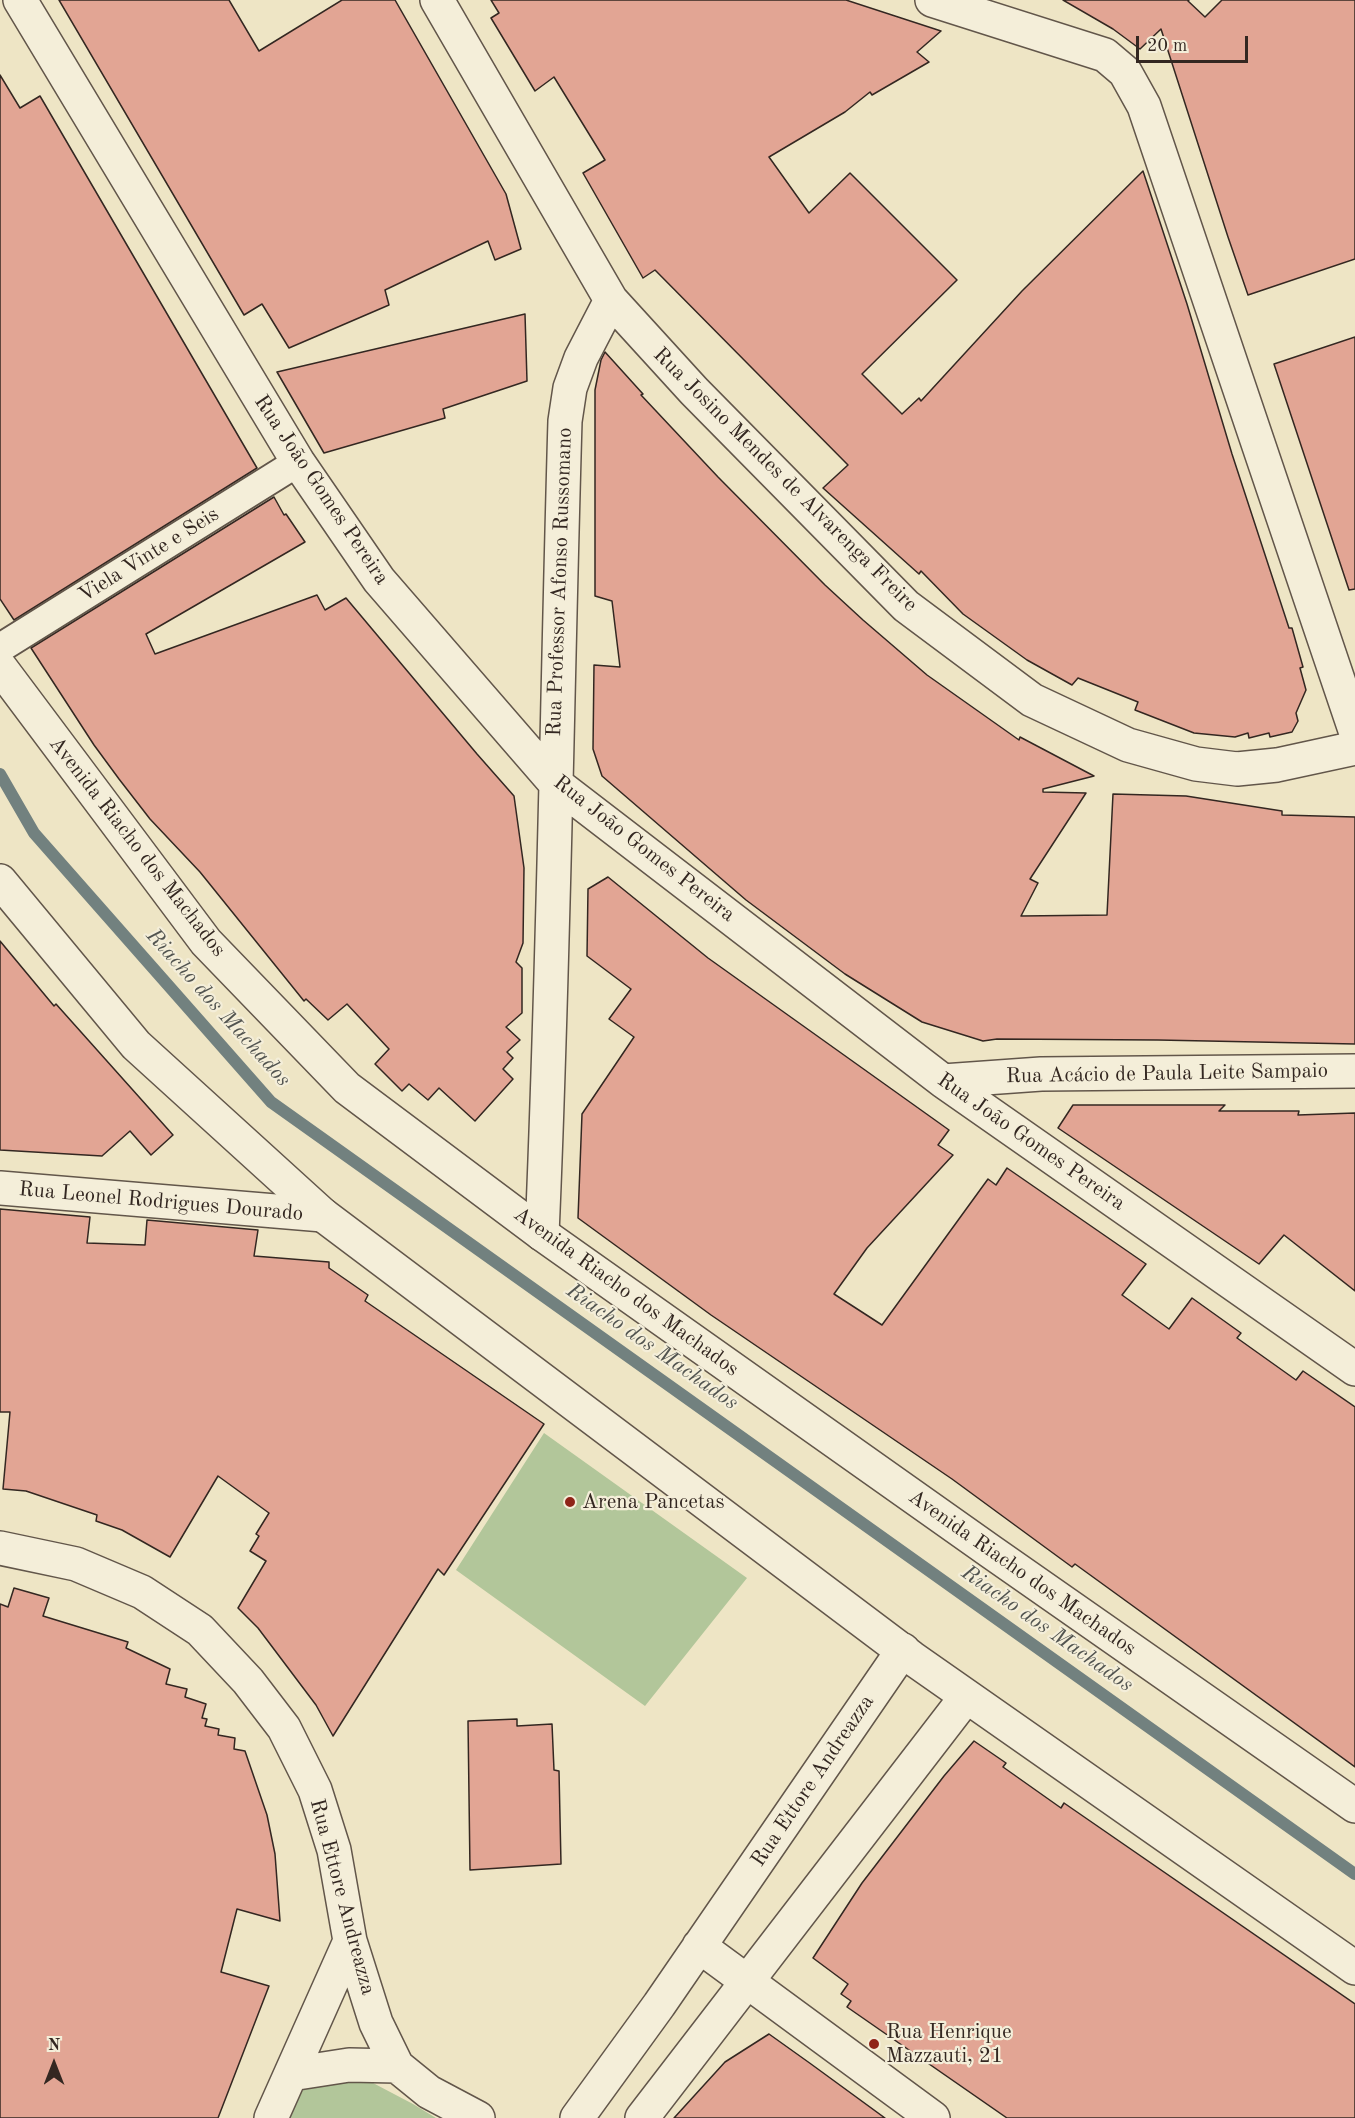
<!DOCTYPE html>
<html>
<head>
<meta charset="utf-8">
<style>
  body { margin:0 }
  #map { position:relative; width:1355px; height:2118px; overflow:hidden; background:#eee5c5; font-family:"Old Standard TT",serif }
  canvas { display:block }
  .north { position:absolute; left:24px; top:2034px; width:60px; height:60px; -webkit-text-stroke:4px #f4eed9; paint-order:stroke; rotate:0deg; font-size:16px; font-weight:700; line-height:24px; text-align:center; color:#332721 }
  .north::after { content:''; display:block; margin:auto; width:21px; height:27px; background:#332721; clip-path:polygon(50% 0,100% 100%,50% 72%,0 100%) }
  .scale { position:absolute; left:1136px; top:36px; width:112px; height:27px; box-sizing:border-box; border:3px solid #332721; border-top:0; padding-left:8px; font-size:18px; line-height:21px; white-space:nowrap; color:#332721; -webkit-text-stroke:4px #f4eed9; paint-order:stroke }
</style>
</head>
<body>
<div id="map">
<canvas width="1355" height="2118"></canvas>
<div class="north">N</div>
<div class="scale">20 m</div>
</div>
<script>
const context = document.querySelector('canvas').getContext('2d');
context.lineJoin = 'round';
function fill(path, color) {
  context.fillStyle = color;
  context.fill(path, 'evenodd');
}
function trace(path, color, width, dash) {
  context.strokeStyle = color;
  context.lineWidth = width;
  context.lineCap = dash ? 'butt' : 'round';
  context.setLineDash(dash || []);
  context.stroke(path);
}
function write(font, color, halo, rows, align = 'center') {
  context.font = font + ' "Old Standard TT",serif';
  context.lineWidth = 4.5;
  context.setLineDash([]);
  context.textBaseline = 'middle';
  context.strokeStyle = halo;
  context.fillStyle = color;
  for (const [text, x, y, turn = 0] of rows) {
    context.save();
    context.translate(x, y);
    context.rotate((+turn || 0) * Math.PI / 180);
    context.textAlign = isNaN(turn) ? turn : align;
    if (halo) context.strokeText(text, 0, 0);
    context.fillText(text, 0, 0);
    context.restore();
  }
}
const green = new Path2D(`
  M544 1433 747 1578 645 1706 456 1570Z
  M330 2072 354 2073 413 2104 436 2118H288L302 2090Z`);
const stream = new Path2D(`
  M0 774 34 833 271 1102 1355 1874`);
const building = new Path2D(`
  M59 0H229L259 51 342 0H395L506 194 521 249 495 260 488 241 385 290 389 305 289 348 262 304 244 315Z
  M491 0H846L941 31 917 52 929 62 872 95 870 92 845 112 769 157 809 213 850 173 957 280 862 374 902 414 919 398 921 401 1022 291 1143 171 1187 304 1232 454 1289 628H1292L1303 667 1300 668 1306 690 1296 713 1298 721 1292 732 1270 737 1269 733 1249 738 1248 733 1235 737 1194 733 1135 710 1138 702 1078 678 1072 685 1027 660 963 614 921 571 919 574 823 488 848 465 655 270 643 278 583 173 605 160 554 77 535 91 491 18 499 13Z
  M1063 0H1189L1188 1 1205 17 1222 0H1355V259L1248 295 1228 237 1161 29 1140 49 1113 29Z
  M0 75 20 108 40 96 257 468 14 620 0 599Z
  M525 314 527 381 443 409 445 418 324 453 277 372Z
  M1355 337V589L1349 590 1274 364Z
  M605 352 643 394 641 395 718 477 825 585 863 620 927 675 1019 740 1020 737 1094 776 1043 789V792L1086 793 1030 879 1038 883 1021 916 1107 915 1113 794 1186 796 1282 811V815L1355 817V1044L1158 1040 997 1039 983 1041 922 1022 845 974 746 900 602 776 593 749 594 665 620 667 612 601 595 596V390L601 360Z
  M274 497 284 515 286 514 305 542 146 634 155 654 317 595 325 610 346 598 477 754 514 796 524 868 523 943 516 962 522 968V1013L506 1027 520 1040 507 1052 513 1058 503 1069 513 1079 475 1121 439 1088 428 1100 409 1084 402 1091 375 1064 389 1049 347 1004 328 1020 306 999 304 1001 200 872 150 819 119 779 94 745 31 648Z
  M608 877 708 958 949 1130 938 1145 953 1155 867 1248 834 1294 882 1325 988 1179 996 1185 1007 1168 1146 1264 1122 1295 1169 1329 1192 1298 1241 1333 1237 1338 1296 1380 1303 1371 1355 1407V1767L1075 1564 1072 1567 952 1479 711 1315 578 1218 582 1114 634 1037 609 1019 631 989 587 956 588 889Z
  M0 941 54 1006 56 1004 173 1135 151 1155 130 1131 102 1156 0 1150Z
  M1073 1105H1225L1219 1111H1299L1298 1115 1355 1113V1291L1284 1235 1259 1264 1058 1128Z
  M0 1209 90 1217 87 1243 145 1245 147 1220 258 1230 254 1256 329 1262V1268L368 1295 365 1301 544 1424 444 1575 438 1569 333 1736 316 1705 258 1628 238 1608 266 1561 250 1551 259 1536 256 1534 269 1513 218 1476 170 1557 122 1530 96 1521 97 1515 26 1491 3 1489 10 1412H0Z
  M14 1588 49 1598 43 1616 128 1642 126 1648 170 1669 166 1684 187 1689 185 1697 206 1704 202 1718 207 1719 205 1726 219 1729 218 1735 235 1738 234 1749 245 1751 267 1815 275 1854 280 1921 237 1909 221 1972 269 1986 218 2118H0V1604L8 1607Z
  M517 1719V1726L552 1724 554 1770 559 1771 561 1864 470 1870 468 1721Z
  M974 1741 1006 1763 1003 1767 1061 1808 1064 1803 1355 2004V2118H1007L847 2007 851 2001 841 1994 848 1984 813 1958 862 1883 944 1776Z
  M769 2034 811 2064 885 2118H674L725 2062Z`);
const pedestrian = new Path2D(`
  M0 648 298 462`);
const minor = new Path2D(`
  M20 0 298 462 379 580 555 783 943 1081 1355 1369
  M437 0 611 300 694 391 906 606 1032 700 1128 745 1196 764 1237 769 1277 765 1355 748
  M932 0 1105 55 1125 72 1144 106 1355 730
  M943 1081 1041 1074 1355 1071
  M0 1188 323 1215
  M542 1234C554 963 557 692 565 421L570 388 581 358 611 300
  M0 1548 76 1564 142 1592 200 1630 248 1681 284 1728 315 1790 334 1850 350 1941 376 2023 397 2066 429 2092 478 2118
  M699 1946 933 2118
  M291 2074 349 2065 397 2066
  M271 2118 350 1941
  M577 2118 659 2005 903 1650
  M642 2118 966 1697`);
const tertiary = new Path2D(`
  M0 667 206 942 347 1088 542 1234 990 1551 1355 1806
  M0 881 136 1045 323 1215 912 1658 1355 1968`);
const markers = [
  [570,1502,6,"#8f2418"],
  [874,2044,6,"#8f2418"]
];
const streetNames = [
  ["Rua Josino Mendes de Alvarenga Freire",785,480,45],
  ["Rua João Gomes Pereira",321,490,56],
  ["Viela Vinte e Seis",149,555,-32],
  ["Rua Professor Afonso Russomano",560,582,-88],
  ["Avenida Riacho dos Machados",137,847,52],
  ["Rua João Gomes Pereira",644,849,38],
  ["Rua Acácio de Paula Leite Sampaio",1167,1074,-1],
  ["Rua João Gomes Pereira",1031,1142,35],
  ["Rua Leonel Rodrigues Dourado",161,1202,5],
  ["Avenida Riacho dos Machados",626,1292,36],
  ["Avenida Riacho dos Machados",1022,1573,35],
  ["Rua Ettore Andreazza",813,1781,-56],
  ["Rua Ettore Andreazza",342,1897,75]
];
const poiNames = [
  ["Arena Pancetas",582,1502],
  ["Rua Henrique",886,2032],
  ["Mazzauti, 21",886,2056]
];
const waterNames = [
  ["Riacho dos Machados",218,1008,48],
  ["Riacho dos Machados",652,1347,35],
  ["Riacho dos Machados",1047,1629,35]
];
fill(green, '#b2c69a');
trace(stream, '#72817f', 12);
fill(building, '#e2a594');
trace(building, '#332721', 1.5);
trace(pedestrian, '#62564a', 32);
trace(minor, '#62564a', 36);
trace(tertiary, '#62564a', 36);
trace(pedestrian, '#f4eed9', 28);
trace(minor, '#f4eed9', 33);
trace(tertiary, '#f4eed9', 33);
for (const [x, y, r, color] of markers) {
  const dot = new Path2D();
  dot.arc(x, y, r, 0, 2 * Math.PI);
  context.fillStyle = color;
  context.fill(dot);
  trace(dot, '#f4eed9', 2);
}
write('21px', '#332721', '#f4eed9', streetNames);
write('21px', '#332721', '#f4eed9', poiNames, 'left');
write('italic 22px', '#525450', '#f4eed9', waterNames);
</script>
</body>
</html>
